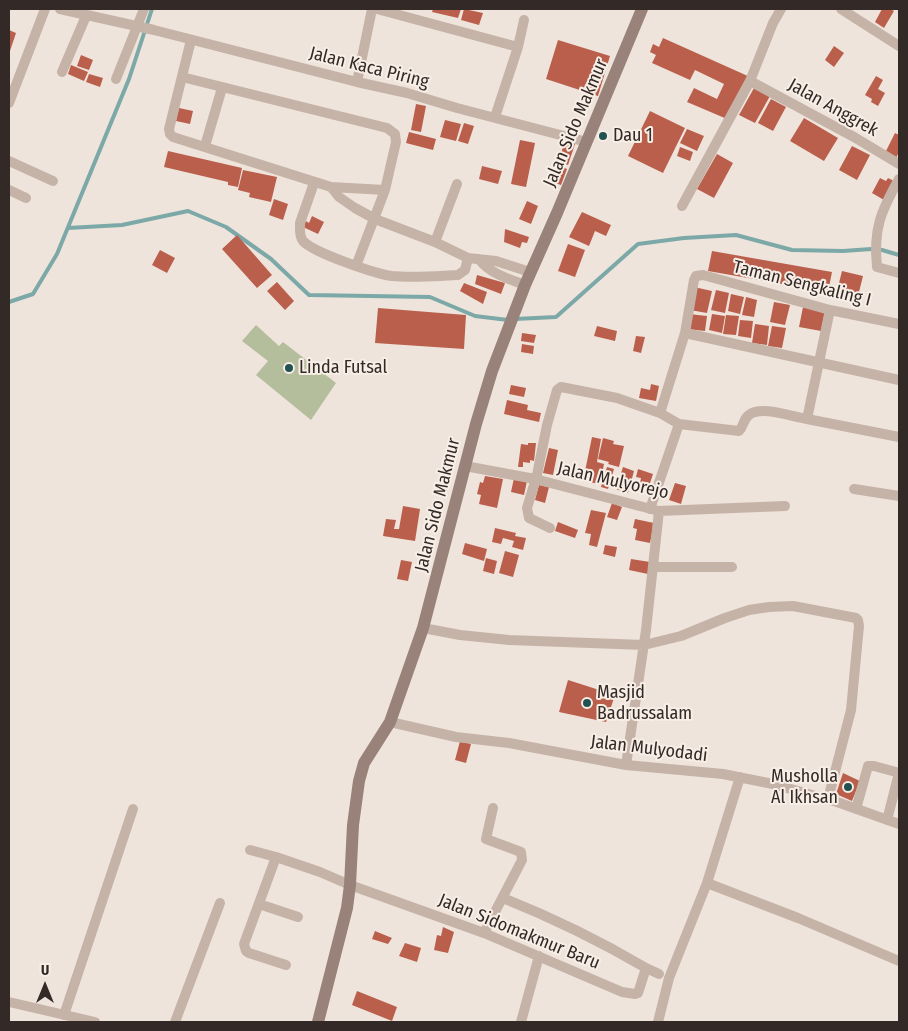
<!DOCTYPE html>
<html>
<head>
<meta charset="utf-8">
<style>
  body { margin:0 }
  #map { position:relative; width:908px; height:1031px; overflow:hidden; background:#efe4db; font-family:"Fira Sans Condensed",sans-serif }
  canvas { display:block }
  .frame { position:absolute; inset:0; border:10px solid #332a27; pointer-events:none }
  .north { position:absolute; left:20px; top:961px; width:50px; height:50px; -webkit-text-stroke:4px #f7eee6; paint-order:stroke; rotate:0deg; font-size:14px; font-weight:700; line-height:20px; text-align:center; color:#332a27 }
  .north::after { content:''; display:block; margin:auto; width:18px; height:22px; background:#332a27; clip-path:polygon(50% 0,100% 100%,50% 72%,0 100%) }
</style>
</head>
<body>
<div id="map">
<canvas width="908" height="1031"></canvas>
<div class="frame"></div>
<div class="north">U</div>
</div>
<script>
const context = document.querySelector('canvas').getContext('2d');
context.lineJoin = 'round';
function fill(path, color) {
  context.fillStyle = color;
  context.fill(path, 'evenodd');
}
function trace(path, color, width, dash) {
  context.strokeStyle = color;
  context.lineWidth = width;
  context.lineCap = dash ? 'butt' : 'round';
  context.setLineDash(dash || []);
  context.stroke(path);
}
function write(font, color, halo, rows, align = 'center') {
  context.font = font + ' "Fira Sans Condensed",sans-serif';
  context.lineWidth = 4;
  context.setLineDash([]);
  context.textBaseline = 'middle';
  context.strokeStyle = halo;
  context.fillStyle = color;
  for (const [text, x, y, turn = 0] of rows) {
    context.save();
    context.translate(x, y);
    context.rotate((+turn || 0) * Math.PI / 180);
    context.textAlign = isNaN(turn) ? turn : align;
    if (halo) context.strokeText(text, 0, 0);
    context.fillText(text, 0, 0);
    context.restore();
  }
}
const green = new Path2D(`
  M256 325 279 346 283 342 336 383 311 420 256 375 268 361 242 341Z`);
const stream = new Path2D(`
  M68 228 122 225 188 211 226 227 271 259 309 295 430 297 475 316 508 320
  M9 302 33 294 57 254 129 79 152 9
  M515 319 556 317 638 244 684 238 736 235 792 250 843 251 871 249 882 250 899 255`);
const building = new Path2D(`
  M433 9H461L458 18 432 12Z
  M464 9 483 13 479 25 461 20Z
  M882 9H890L894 11 884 28 875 22Z
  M9 30 16 33 9 54Z
  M663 38 750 77 727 119 687 102 694 88 717 99 724 84 695 70 690 80 652 63 656 55 650 52 653 44 659 47Z
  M558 40 610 56 598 96 546 79Z
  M834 46 844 53 834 67 825 60Z
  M81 55 93 60 89 70 77 66Z
  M71 65 88 72 84 81 68 74Z
  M89 74 103 78 100 87 86 82Z
  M876 76 883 80 878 89 885 93 878 106 871 102 872 99 865 95Z
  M754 88 770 96 755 123 739 115Z
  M771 99 786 107 773 131 758 123Z
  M416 104 426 106 421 132 411 130Z
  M179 108 193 111 190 124 176 121Z
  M650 111 685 128 663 173 628 156Z
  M804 118 838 138 824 161 790 141Z
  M445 120 461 124 456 141 440 137Z
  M464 123 474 126 468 144 458 141Z
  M687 129 704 136 697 151 680 143Z
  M409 132 436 139 433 150 406 143Z
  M895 133 899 135V152L896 158 885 153Z
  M520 140 535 143 526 187 511 184Z
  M565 141 575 144 568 165 558 162Z
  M852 146 870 155 857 180 839 170Z
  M680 147 693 152 690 161 677 156Z
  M168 151 242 168 238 187 228 185V182L164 167Z
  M717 154 733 163 714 198 697 189Z
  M558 165 567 169 561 185 552 182Z
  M482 166 502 171 498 184 479 179Z
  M243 170 277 177 271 202 249 197 250 193 238 190Z
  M880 178 886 181 888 178 894 181 884 200 872 193Z
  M274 199 288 204 283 220 269 215Z
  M527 201 538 206 531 224 519 219Z
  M582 212 611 225 606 236 595 231 589 246 569 237Z
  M312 216 324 222 318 234 303 227 306 221 309 223Z
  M505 229 529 237 527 243 522 242 520 248 504 242Z
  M237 235 272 275 257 288 222 249Z
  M568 244 585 250 575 277 558 271Z
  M160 250 175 258 167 273 152 265Z
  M712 251 832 272 828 292 708 271Z
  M842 271 863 276 858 296 837 291Z
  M477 275 505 283 501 294 475 284Z
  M277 282 294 301 285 310 267 291Z
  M464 283 487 292 483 304 460 291Z
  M694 287 712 291 707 313 690 310Z
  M716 290 729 293 725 313 711 310Z
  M731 294 744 297 740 314 728 311Z
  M746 297 757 300 754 317 742 315Z
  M774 302 790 305 785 325 770 322Z
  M803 307 825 311 821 331 799 327Z
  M378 308 466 315 464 349 375 343Z
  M689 314 707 316 705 331 687 329Z
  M712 314 725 316 722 333 709 330Z
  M726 315 739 316 736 335 723 334Z
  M740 320 753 321 751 338 738 336Z
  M755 324 769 326 767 345 752 343Z
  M597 326 617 331 615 341 594 336Z
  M772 326 786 328 782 348 768 346Z
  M522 333 536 335 534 343 521 341Z
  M636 336 645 337 641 353 633 351Z
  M522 344 534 346 533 354 521 352Z
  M651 384 659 386 656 401 639 398 641 388 650 390Z
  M511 385 526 388 524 397 509 394Z
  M507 400 528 405 527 410 541 413 539 422 504 414Z
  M592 437 601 439 597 462 604 464 600 484 583 481Z
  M603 438 614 441 613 444 624 446 619 467 608 464 609 462 598 459Z
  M528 443H536L534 461 530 460V463L523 462V467H518L521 444 528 445Z
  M549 448 558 450 553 475 543 473Z
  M607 467 614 469 608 489 601 487Z
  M623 467 634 471 628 493 616 489Z
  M638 469 653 474 649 486 640 483 641 478 636 477Z
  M485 476 503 479 497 508 479 504 481 495 477 494 480 482 483 483Z
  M514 478 527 481 524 495 511 492Z
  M675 483 686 486 681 504 669 500Z
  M539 485 549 487 545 503 535 500Z
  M612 503 622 507 617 520 607 517Z
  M403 506 420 509 415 541 383 536 386 519 396 520 394 529H399Z
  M591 510 606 513 597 547 589 545 591 534 585 533Z
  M635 519 654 523 650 543 635 540 637 529 633 528Z
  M558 522 578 530 575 538 555 531Z
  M495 528 516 533 515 536 526 538 523 550 512 547 514 541 503 538 501 544 492 542Z
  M465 543 487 549 484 561 462 554Z
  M605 545 617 547 615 557 603 554Z
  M505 551 519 555 513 577 499 573Z
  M486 558 497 561 494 574 483 571Z
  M631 559 650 562 648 574 629 570Z
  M401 560 412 562 408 581 397 579Z
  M568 680 615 695 606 722 559 712Z
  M460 741 471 744 466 763 455 760Z
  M843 773 860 781 852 801 836 794Z
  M443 927 454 932 448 953 434 950 437 935 441 936Z
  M375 931 392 938 388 944 372 939Z
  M405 943 421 948 417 962 399 956Z
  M357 991 397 1007 392 1021 352 1005Z`);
const minor = new Path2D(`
  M60 9 154 30 357 82 407 93 457 108 587 142
  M377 9 518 47
  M841 9 899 46
  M191 40 169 129 170 134 173 137 331 187 339 197 355 208 375 219 435 242 468 258 496 261 530 272
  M62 72 86 16
  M182 77 387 128 395 134 396 142 385 190 356 266
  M116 79 144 9
  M750 81 854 137 899 164
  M357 82 372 9
  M9 103 45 9
  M495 117 518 47 524 20
  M205 146 222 88
  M9 161 53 181
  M899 179C881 211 873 229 877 267L899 273
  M314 183 300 223C300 229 299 236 303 241 314 253 376 274 392 276 414 278 436 276 458 275L465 270 468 258
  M331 187 385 190
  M9 190 26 198
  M682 206 750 81 773 23 781 9
  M435 242 457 184
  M479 259C490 274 509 279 525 285
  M830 310 807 419 899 437
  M685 333 899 380
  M660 413 685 333 694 280 696 276 703 275 830 310 899 324
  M465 466 535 479 659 511 785 506
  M854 489 899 496
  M650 509 679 424
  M550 528 529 518 527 508 537 475 547 425 557 390 561 387 617 398 660 413 679 424 739 431C744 426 743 419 749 415 761 405 792 417 807 419
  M653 567H732
  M423 628 460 635 509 640 644 645 681 636 725 618 749 610 769 607 793 606 856 618 858 620 859 626 851 710 828 799
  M390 722 456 737 509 743 626 765 723 774 773 784 837 802 899 824
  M626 765 646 630 659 511
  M856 809 868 766H874L896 772 898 774V777L887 820
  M250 850 276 857
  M707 883 798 918 899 961
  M503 898C553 918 600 941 646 968
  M259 904 298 917
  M484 933 522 860 521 852 486 839 493 808
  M286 965 249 953 246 951 244 944 276 857 320 872 350 885 484 933 622 992 635 994 638 993 646 968 659 974
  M9 1002 95 1022
  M64 1015 133 809
  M175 1022 220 903
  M521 1022 539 956
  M658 1022 669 978 707 883 740 777`);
const secondary = new Path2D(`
  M318 1022 347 908 350 885 353 825 359 781 364 763 390 722 423 628 476 424 492 371 525 285 557 213 642 9`);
const markers = [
  [603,136,5,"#215150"],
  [289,368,5,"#215150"],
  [587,703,5,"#215150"],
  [848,787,5,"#215150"]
];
const streetNames = [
  ["Jalan Kaca Piring",369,68,14],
  ["Jalan Anggrek",833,108,29],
  ["Jalan Sido Makmur",576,123,-67],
  ["Taman Sengkaling I",802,284,14],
  ["Jalan Mulyorejo",613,481,13],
  ["Jalan Sido Makmur",438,505,-76],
  ["Jalan Mulyodadi",649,749,7],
  ["Jalan Sidomakmur Baru",519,932,22]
];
const poiNames = [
  ["Dau 1",613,136],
  ["Linda Futsal",299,368],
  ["Masjid",597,693],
  ["Badrussalam",597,714],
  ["Musholla",838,777,"right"],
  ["Al Ikhsan",838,798,"right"]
];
fill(green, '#b4bd9c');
trace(stream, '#7ca9a8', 4);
fill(building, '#bb5f4d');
trace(minor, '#c6b3a8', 10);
trace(secondary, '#998279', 12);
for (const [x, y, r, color] of markers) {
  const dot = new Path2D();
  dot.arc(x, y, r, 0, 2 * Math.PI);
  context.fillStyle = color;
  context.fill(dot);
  trace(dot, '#f7eee6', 2);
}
write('18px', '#332a27', '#f7eee6', streetNames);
write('18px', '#332a27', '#f7eee6', poiNames, 'left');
</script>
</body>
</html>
